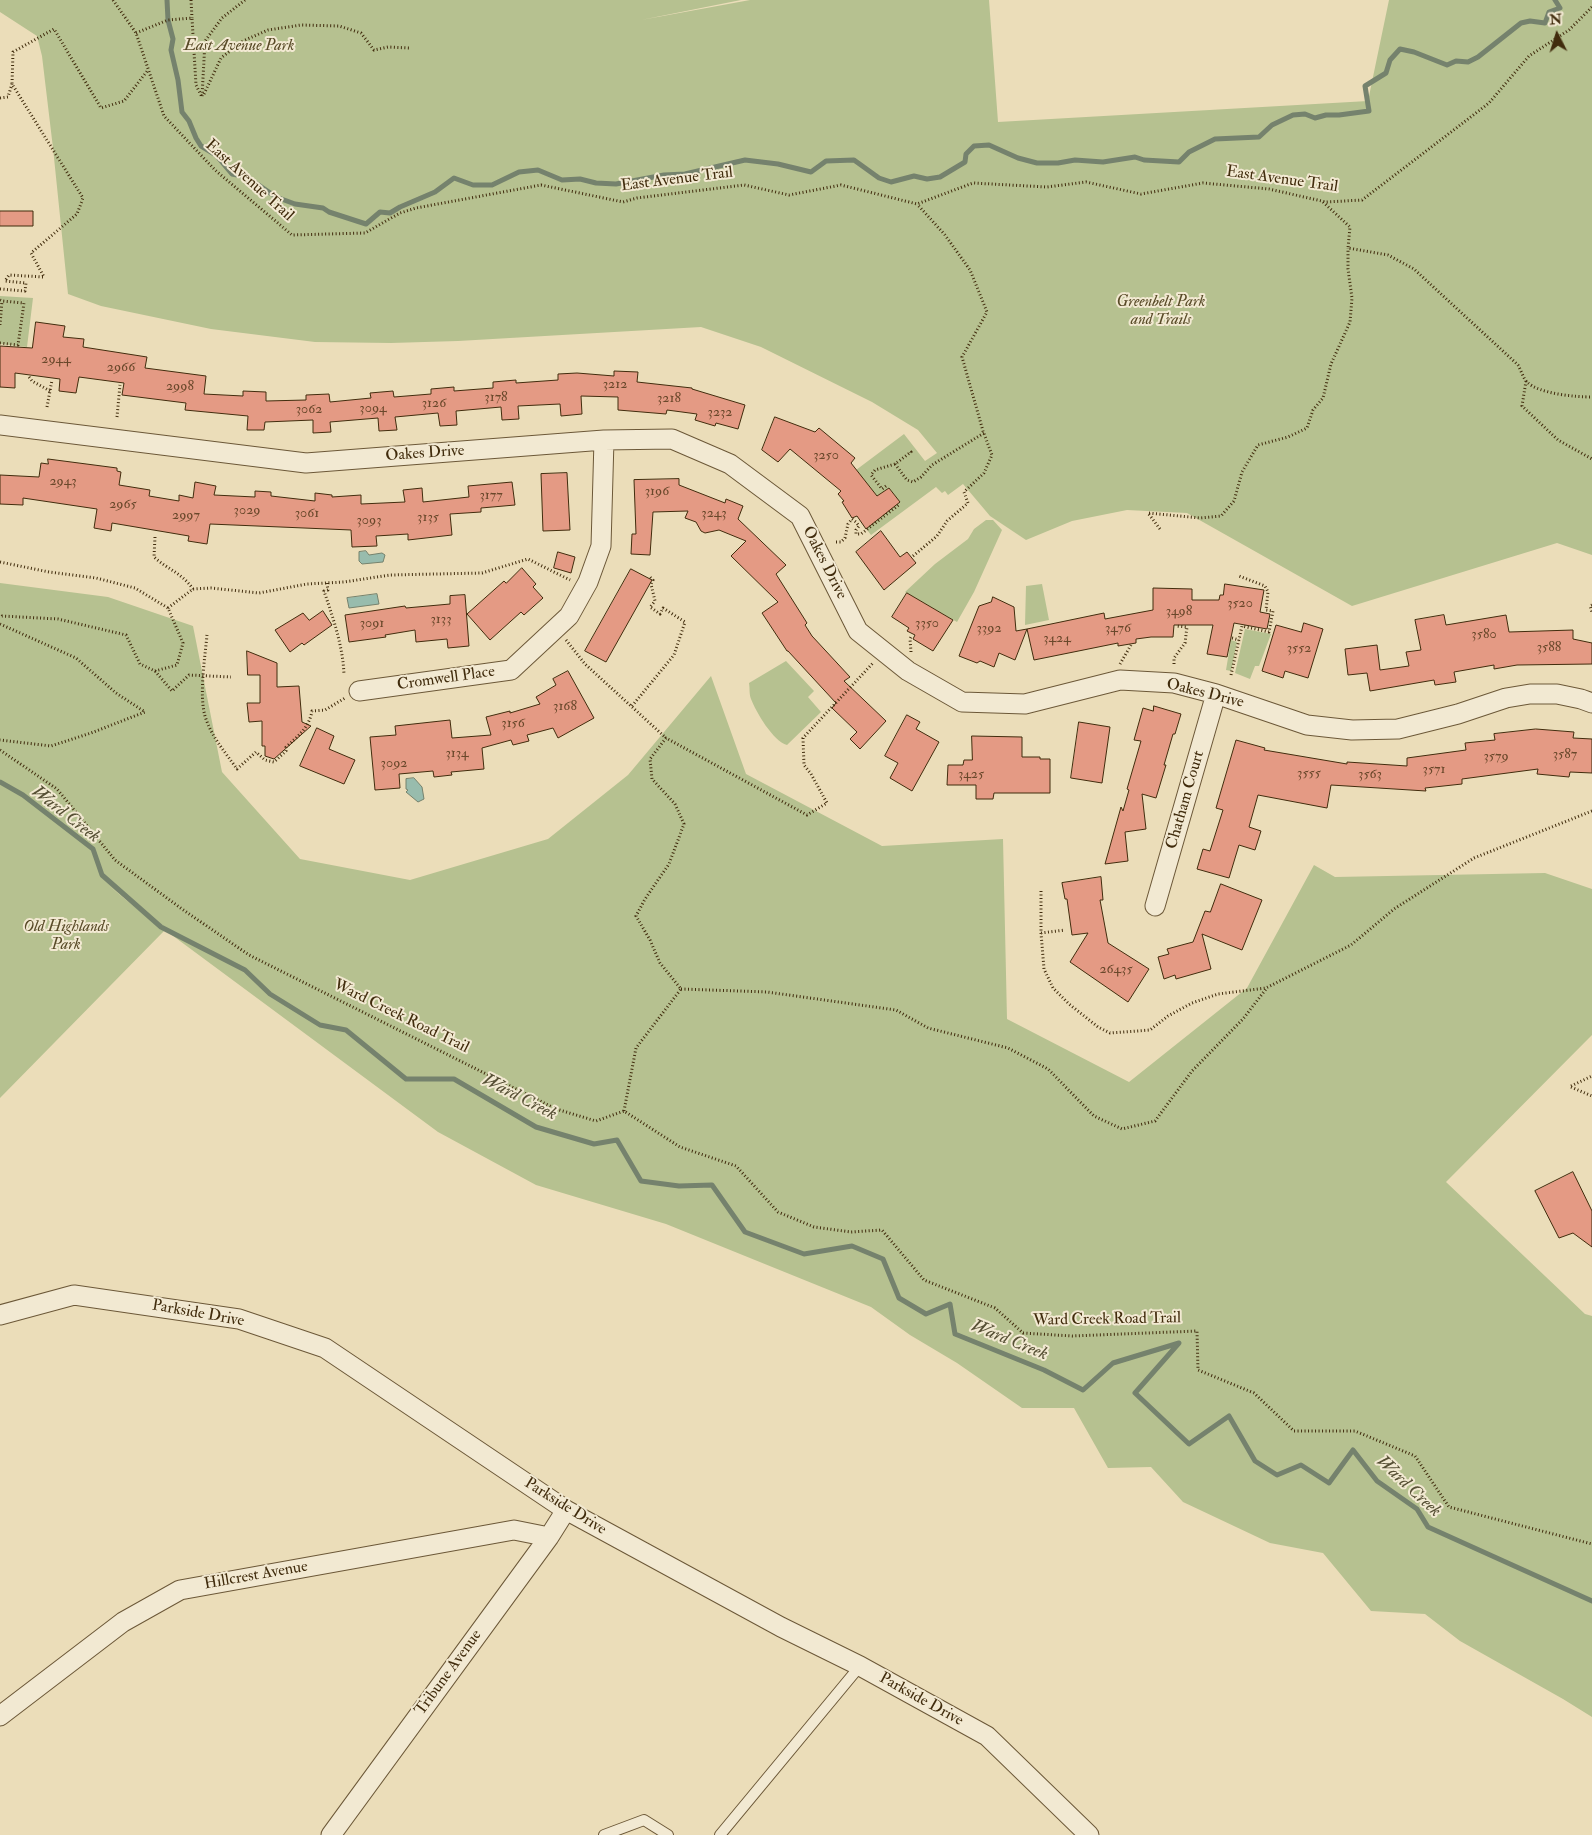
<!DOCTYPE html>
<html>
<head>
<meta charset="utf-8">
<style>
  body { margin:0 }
  #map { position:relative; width:1592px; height:1835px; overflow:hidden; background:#ebddb9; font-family:"IM FELL Double Pica",serif }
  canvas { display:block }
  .north { position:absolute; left:1532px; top:10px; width:50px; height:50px; -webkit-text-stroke:4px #f2e9d2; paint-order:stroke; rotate:355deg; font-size:14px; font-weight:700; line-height:20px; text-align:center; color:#412c0d }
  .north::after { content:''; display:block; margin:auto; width:18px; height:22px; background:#412c0d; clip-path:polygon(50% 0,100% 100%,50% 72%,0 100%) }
</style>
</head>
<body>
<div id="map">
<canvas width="1592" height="1835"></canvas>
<div class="north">N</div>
</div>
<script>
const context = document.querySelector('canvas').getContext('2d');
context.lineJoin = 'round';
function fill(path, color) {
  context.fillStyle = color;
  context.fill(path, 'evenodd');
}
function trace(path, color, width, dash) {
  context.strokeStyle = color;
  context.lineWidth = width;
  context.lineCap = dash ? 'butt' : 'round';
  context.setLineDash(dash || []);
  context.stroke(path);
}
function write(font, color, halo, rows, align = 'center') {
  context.font = font + ' "IM FELL Double Pica",serif';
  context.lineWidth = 4;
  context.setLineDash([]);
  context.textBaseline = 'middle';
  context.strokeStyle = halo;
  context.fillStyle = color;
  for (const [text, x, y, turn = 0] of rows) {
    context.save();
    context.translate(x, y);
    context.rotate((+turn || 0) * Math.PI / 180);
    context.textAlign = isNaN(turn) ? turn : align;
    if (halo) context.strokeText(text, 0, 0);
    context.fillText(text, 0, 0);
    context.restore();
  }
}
const green = new Path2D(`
  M0 0H741L641 20 750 0H989L998 122 1368 101 1389 0H1592V555L1557 543 1352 606 1187 513 1127 510 1072 521 1026 540 990 516 963 484 948 495 945 491 942 493 936 487 871 535 864 526 884 512 886 513 900 502 889 488 877 496 856 470 904 434 925 461 937 453 918 430 872 402 761 347 701 327 458 341 391 343 315 342 211 329 101 306 68 294 53 148 42 56 37 36 0 12Z
  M0 296 33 298 27 347 0 344Z
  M986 520H993L1002 530 974 592 957 622 905 592 935 564 968 539 974 529Z
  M0 583 108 597 193 626 222 772 300 859 410 880 548 839 628 775 711 676 746 774 882 846 1003 839 1007 1019 1129 1082 1247 988 1314 865 1335 877 1545 873 1592 889V1035L1446 1182 1585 1314 1592 1316V1717L1563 1699 1460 1641 1425 1614 1371 1611 1323 1553 1270 1543 1183 1502 1151 1467 1108 1468 1074 1408H1022L957 1363 910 1335 871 1307 666 1224 536 1185 438 1132 161 927 108 885 164 931 0 1098Z
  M1042 584 1049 620 1025 625 1026 586Z
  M1245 629 1271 634 1259 666H1255L1250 679 1235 673Z
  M1231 640 1237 642 1231 671 1226 670Z
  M786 661 814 691 808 697 821 712 787 745C773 741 756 712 751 699 749 694 750 689 749 683Z`);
const water = new Path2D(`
  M366 551 369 555 382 553 385 555 383 562 362 564 359 561V552Z
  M377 594 379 604 349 608 347 598Z
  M414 778 422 787 424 799 418 802 406 792 408 790 406 789V779Z`);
const stream = new Path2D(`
  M167 0 168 20 173 39 171 50 178 80 182 112 189 121 196 138 201 146 216 155 232 174 247 177 276 197 295 204 323 208 329 212 366 224 380 212 390 213 400 207 435 192 454 178 473 185H492L519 172 538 170 562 180 580 179 596 183 616 184 664 175 685 174 745 160 778 164 811 172 826 161 854 160 879 178 891 182 914 176 927 179 940 177 965 162 966 154 974 146 989 145 1018 158 1037 163H1058L1075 160 1103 162 1135 157 1144 160 1179 162 1189 152 1215 139 1259 137 1272 125 1293 115 1305 114 1315 118 1326 115H1339L1369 111 1365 86 1386 73 1390 60 1400 49 1414 52 1447 65 1456 61 1468 62 1478 57 1521 23 1530 21 1545 23 1549 12 1560 8 1555 0
  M0 782 23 795 93 849 102 875 161 927 245 970 270 994 320 1025 346 1030 406 1079H454L536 1127 594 1144 617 1140 641 1181 679 1186 712 1185 745 1232 804 1254 852 1246 883 1259 899 1298 926 1314 950 1304 955 1334 1044 1370 1083 1390 1113 1363 1179 1343 1135 1393 1189 1444 1229 1416 1255 1461 1277 1475 1301 1465 1329 1483 1353 1450 1377 1481 1417 1509 1428 1527 1592 1601`);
const building = new Path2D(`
  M0 211H33V226H0Z
  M36 322 65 326 63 337 84 339 83 347 147 357 145 368 206 376 204 394 243 396V391L266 392V401L306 400V395L329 394 330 402 371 398 370 393 393 391 394 397 431 394V389L454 387V391L493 388V382L516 380V383L558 380V374L577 373 614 376V371L638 372 637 382 692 388V389L745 405 738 429 716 423 715 426 695 420 697 414 667 410 666 414 618 410V397L581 396 582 414 561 416 560 404 518 406 519 419 502 420 501 407 456 411 457 425 440 426 438 413 395 417 397 430 379 431 378 418 330 422 331 432 313 433V420L265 422 264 430H247L248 416 185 410 186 403 122 395 124 383 79 377 76 393 59 391 60 379 15 373V388L0 387V346L32 348Z
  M775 417 815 432 819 428 855 458 851 463 877 496 889 488 900 502 866 529 857 516 852 518 842 502 844 501 838 494 841 491 790 449 778 462 762 450Z
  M48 459 117 468V471L121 472 119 485 150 490 149 496 179 501V495L193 498 195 482 216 486 214 495 255 497V491L271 492V496L315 501V493L332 495V497L361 495V504L405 502 403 490 422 488 423 502 469 497 468 486 512 482 515 505 481 508V512L450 514 452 535 408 540V534L376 536 377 546 352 547 351 530 210 524 207 544 188 541 189 536 112 523 111 531 94 528 97 509 23 498V505L0 504V475L39 477 41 463 48 464Z
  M567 473 570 530 543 531 541 474Z
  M679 479V485L725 503 726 499 743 506 738 519 786 565 776 574 807 623 805 625 812 636 850 677 844 681 886 721 860 749 850 739 857 732 832 708 836 703 788 651H787L762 613 778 602 731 556 746 541 719 530 705 533 701 531 696 522 685 518 688 511 653 512 650 555 631 554 632 534H636L634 480Z
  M881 531 900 557 907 552 916 563 884 590 856 552Z
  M558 552 575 557 571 573 554 568Z
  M522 568 536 584 533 587 543 598 524 615 521 612 490 640 467 614 504 581 506 583Z
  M631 569 652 580 606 662 585 651Z
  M1225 584 1264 590 1260 612 1270 614 1267 629 1234 623 1227 657 1207 654 1213 625H1174L1173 637H1151L1136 639V643L1118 646V643L1034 660 1027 629 1104 613 1105 619 1153 610V588L1192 589V600H1219L1220 595H1223Z
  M907 593 953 620 933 651 913 639 915 635 907 631 909 628 892 617Z
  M465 595 469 646 448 648 447 639 416 642 415 630 385 635 386 637 349 642 345 615 405 606 406 608 450 604V596Z
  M993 597 1014 607 1016 631 1027 629 1015 660 999 653 994 667 980 661 977 663 959 656 979 606 991 602Z
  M323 611 332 625 304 645 302 643 290 652 275 630 303 613 309 620Z
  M1444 615 1446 625 1506 615 1509 632 1573 630V639L1592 643V664L1517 665 1494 669V665L1454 672 1456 682 1435 685 1434 680 1370 691 1367 673 1348 675 1345 649 1377 645 1380 670 1409 666 1406 652 1421 650 1415 620Z
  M1304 623 1323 629 1308 678 1285 671 1283 678 1262 671 1276 625 1301 632Z
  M247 651 277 663V687L299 686 302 722 311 726 274 759 265 756V746H262V721L249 722 247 703H260V675H248Z
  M568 671 594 718 558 738 553 728 527 735 529 741 513 745 511 740 482 748 484 769 451 772 452 775 434 777 433 771 399 774 400 788 375 790 370 737 396 735 395 726 450 720 452 738 491 735 486 717 510 711V713L540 704 536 697 556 685 553 679Z
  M1154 706 1181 714 1175 734H1173L1164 765H1166L1156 798 1142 794 1146 829 1125 832 1128 861 1105 864 1121 807 1123 811 1129 790 1127 789 1141 741 1134 740 1143 708 1153 711Z
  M907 715 920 722 916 729 939 742 912 791 890 778 898 763 885 756Z
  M1079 722 1110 727 1102 783 1071 778Z
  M317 728 334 736 329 749 355 760 344 784 300 766Z
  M1536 729 1574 732 1573 738 1592 739V773L1570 772 1569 777 1537 774 1538 769 1462 779V784L1425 788 1426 791 1331 785 1327 808 1258 795 1249 827 1261 831 1255 850 1239 845 1229 878 1197 869 1203 849 1210 851 1223 810 1216 808 1236 740 1265 748 1264 750 1347 764V762L1407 766V758L1466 750 1465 743 1495 740 1494 734Z
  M972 736 1022 737V757H1040V759H1050V793H994L993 799H976V785H947L948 765H963L964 760H972Z
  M1101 877 1103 900H1100L1108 943 1149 969 1128 1002 1070 962 1088 933 1072 935 1067 899H1065L1062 883Z
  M1221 884 1262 900 1242 950 1202 934 1211 969 1176 979 1175 975 1164 979 1158 957 1169 954 1167 949 1193 942 1205 911 1210 912Z
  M1573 1172 1592 1211V1247L1573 1233 1559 1238 1535 1191Z`);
const path = new Path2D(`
  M113 0 136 33 164 116 215 170 292 235 365 233 400 213 416 208 541 185 623 202 637 198 744 185 789 195 841 185 917 204 973 183 1047 187 1086 182 1141 194 1203 183 1269 189 1326 202 1362 200 1489 103 1529 56 1569 30 1592 7
  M191 0 192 18
  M136 33 168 20 192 18 196 85 202 97 205 41 222 18 245 0
  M204 94 221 58 243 41 268 30 301 25 339 26 361 33 374 50 388 47 409 48
  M0 98 8 97 12 84
  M1323 202 1350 227 1348 248 1388 255 1414 269 1518 365C1521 370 1523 378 1527 382 1539 394 1576 397 1592 397
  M0 289 25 291 26 283 5 281 9 275 44 277 31 253 77 214 83 198 12 84 13 52 54 29 101 108 124 101 148 70
  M0 300 2 301 24 303 18 345 0 343
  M0 325 2 301
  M29 377 32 381 50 391
  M1526 381 1522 406 1558 440 1592 459
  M47 407 52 380
  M117 417 120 385
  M895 464 907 480 913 482 921 477 932 465 984 433
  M886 486 882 489 871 475 875 470 895 464 911 452 910 451
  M1160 529 1148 513 1200 518 1221 516 1234 501 1242 472 1258 445 1288 437 1307 428 1313 410 1323 398 1331 364 1350 322 1352 298 1348 269V248
  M155 537 154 557C167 569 182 573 193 589
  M836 542H841L845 538 848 524 852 519 856 522 859 526 856 530V534H861L900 504
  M913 556 937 536 947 521 968 503 964 492 984 473 992 455 983 431 962 357 987 312 970 270 945 235 917 204
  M0 562 49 572 96 578 135 588 168 608 183 643 177 665 155 671 140 664 126 635 58 619 2 616 0 618
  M327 583 328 590 324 591C333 618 343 646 344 675
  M1592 605 1590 606 1592 612
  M168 608 193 589 211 588 259 593 307 584 344 582 390 575 482 573 528 559 570 580
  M0 624 76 658 116 693 145 712 91 733 51 746 0 740
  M207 635C205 657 199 695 205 716 211 736 225 752 237 769L256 752 265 760 274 762 286 751V747C298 736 309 728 312 711L325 710 345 698
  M1232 638 1239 640
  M566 640 585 664 666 738
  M911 652 910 639 912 635
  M1120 664 1131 645
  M1174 664V658L1185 643 1187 627 1176 626
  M155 671 172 691 189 675 231 677
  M1231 675 1242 626 1269 632 1273 611 1266 610 1268 592 1265 586 1239 576
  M632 706 674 655 685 622 663 608 660 614 650 607 655 601 651 584 653 580 650 577
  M0 750 57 789 115 860 182 909 249 955 556 1109 596 1121 624 1111 680 1147 736 1166 778 1212 814 1227 851 1232 882 1230 924 1280 995 1308 1023 1333 1072 1336 1197 1331 1198 1370 1254 1393 1294 1431H1355L1415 1456 1449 1507 1592 1544
  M1041 891V933L1044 969 1053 988 1069 1004 1098 1027 1110 1033 1150 1030 1168 1016 1192 1003 1218 994 1266 988 1351 945 1394 909 1474 858 1592 811
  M1041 933 1065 930
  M681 989 767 992 896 1010 928 1028 1008 1048 1048 1069 1094 1116 1122 1129 1155 1121 1192 1071 1243 1019 1266 989
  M1571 1086 1592 1076
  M1571 1087 1592 1096
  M624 1111 636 1048 681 989 660 963 650 940 636 916 645 899 669 864 684 824 675 804 652 779 650 759 666 738 807 815 827 803 811 774 804 765 803 738 873 663`);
const lane = new Path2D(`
  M604 1835 644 1820 668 1835
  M720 1835 860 1666`);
const street = new Path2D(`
  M0 425 306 463 604 440 672 439 730 464 800 516 858 631 908 671 962 702 1025 704 1120 680 1174 683 1216 694 1307 725 1352 730 1398 729 1458 714 1506 698 1530 694H1557L1581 699 1592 703
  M359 691 511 670 569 616 588 582 601 546 604 440
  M1155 906 1216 694
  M0 1315 74 1295 239 1319 325 1348 566 1510 781 1627 860 1666 987 1736 1089 1835
  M0 1716 123 1622 180 1590 514 1530 549 1537
  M331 1835 549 1537 566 1510`);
const numberNames = [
  ["2944",56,360],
  ["2966",121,368],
  ["3212",615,385],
  ["2998",180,387],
  ["3178",496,398],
  ["3218",669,399],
  ["3126",434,404],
  ["3094",373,409],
  ["3062",309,410],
  ["3232",720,413],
  ["3250",826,456],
  ["2943",63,482],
  ["3196",657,492],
  ["3177",491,496],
  ["2965",123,505],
  ["3029",247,511],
  ["3061",307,514],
  ["3243",714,514],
  ["2997",186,516],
  ["3135",428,518],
  ["3093",369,521],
  ["3520",1240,604],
  ["3498",1179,612],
  ["3133",441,620],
  ["3091",372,624],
  ["3350",927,624],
  ["3392",989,629],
  ["3476",1118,629],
  ["3580",1484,635],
  ["3424",1057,639],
  ["3588",1549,648],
  ["3552",1299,649],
  ["3168",565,707],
  ["3156",513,724],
  ["3134",457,754],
  ["3587",1565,755],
  ["3579",1496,757],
  ["3092",394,764],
  ["3571",1434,770],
  ["3555",1309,774],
  ["3425",971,775],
  ["3563",1370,775],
  ["26435",1116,970]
];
const parkNames = [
  ["East Avenue Park",239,47],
  ["Greenbelt Park",1161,303],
  ["and Trails",1161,321],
  ["Old Highlands",66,928],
  ["Park",66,946]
];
const streetNames = [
  ["East Avenue Trail",677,180,-7],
  ["East Avenue Trail",1282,180,8],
  ["East Avenue Trail",249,181,42],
  ["Oakes Drive",425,454,-4],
  ["Oakes Drive",824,563,63],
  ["Cromwell Place",446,679,-8],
  ["Oakes Drive",1205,694,14],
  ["Chatham Court",1186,800,-74],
  ["Ward Creek Road Trail",401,1017,26],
  ["Parkside Drive",198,1314,10],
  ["Ward Creek Road Trail",1107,1320,-1],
  ["Parkside Drive",565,1507,32],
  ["Hillcrest Avenue",256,1576,-10],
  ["Tribune Avenue",449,1673,-54],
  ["Parkside Drive",921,1700,29]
];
const waterNames = [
  ["Ward Creek",65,815,38],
  ["Ward Creek",519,1098,27],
  ["Ward Creek",1009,1341,22],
  ["Ward Creek",1408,1487,43]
];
fill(green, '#b6c190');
fill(water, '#98bcad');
trace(water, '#75826d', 1);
trace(stream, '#75826d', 5);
fill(building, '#e49a84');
trace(building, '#412c0d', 1);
trace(lane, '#6c5838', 12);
trace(street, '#6c5838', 21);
trace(path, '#412c0d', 3, [1, 2.5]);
trace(lane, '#f2e9d2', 10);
trace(street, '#f2e9d2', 19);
write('14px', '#6a482b', null, numberNames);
write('italic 16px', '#584a27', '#f2e9d2', parkNames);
write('16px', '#412c0d', '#f2e9d2', streetNames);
write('italic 18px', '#575035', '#f2e9d2', waterNames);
</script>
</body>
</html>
